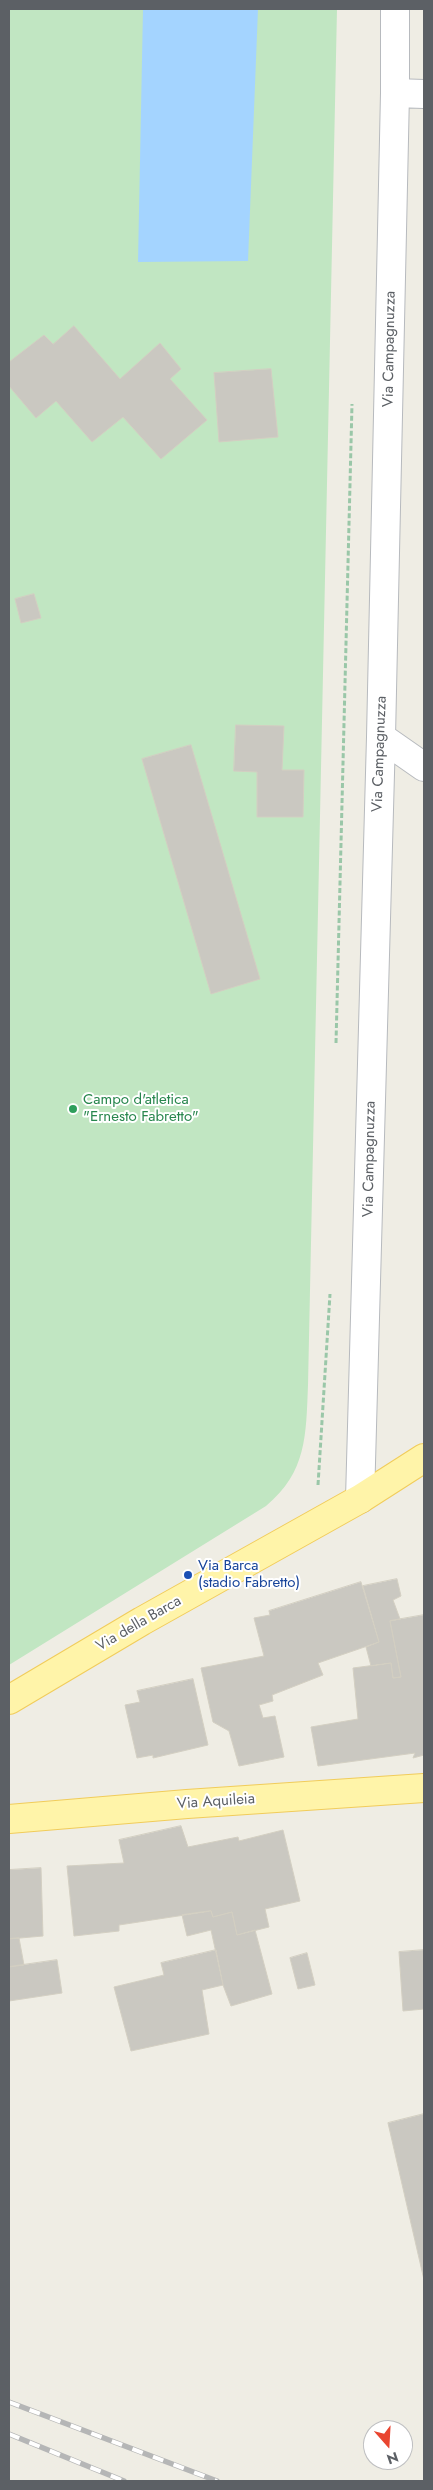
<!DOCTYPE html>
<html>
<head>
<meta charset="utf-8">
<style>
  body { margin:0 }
  #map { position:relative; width:433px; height:2490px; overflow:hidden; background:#efede4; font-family:Jost,sans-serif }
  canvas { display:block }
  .frame { position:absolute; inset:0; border:10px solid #5c6065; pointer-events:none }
  .north { position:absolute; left:363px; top:2420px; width:50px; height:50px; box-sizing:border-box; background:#fff; border:1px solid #bebfc1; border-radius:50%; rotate:161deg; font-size:14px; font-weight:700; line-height:20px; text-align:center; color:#5c6065 }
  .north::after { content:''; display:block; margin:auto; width:18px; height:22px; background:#e94530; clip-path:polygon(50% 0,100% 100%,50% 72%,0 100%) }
</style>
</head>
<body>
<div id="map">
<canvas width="433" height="2490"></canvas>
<div class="frame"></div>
<div class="north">N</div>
</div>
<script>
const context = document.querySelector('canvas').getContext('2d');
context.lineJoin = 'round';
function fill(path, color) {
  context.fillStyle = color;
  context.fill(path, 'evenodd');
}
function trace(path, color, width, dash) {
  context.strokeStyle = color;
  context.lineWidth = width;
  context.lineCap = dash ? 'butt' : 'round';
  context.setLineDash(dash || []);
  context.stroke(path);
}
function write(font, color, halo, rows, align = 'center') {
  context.font = font + ' Jost,sans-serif';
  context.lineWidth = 4;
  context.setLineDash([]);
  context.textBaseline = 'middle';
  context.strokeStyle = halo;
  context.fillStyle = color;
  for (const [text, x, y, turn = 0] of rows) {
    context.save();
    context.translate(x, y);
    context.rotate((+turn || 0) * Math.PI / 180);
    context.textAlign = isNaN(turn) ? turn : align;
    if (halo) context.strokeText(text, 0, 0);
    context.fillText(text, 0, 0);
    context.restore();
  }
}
const green = new Path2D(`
  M9 9H337L308 1385C306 1435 307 1472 266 1506L9 1665Z`);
const water = new Path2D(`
  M143 9H258L248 261 138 262Z`);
const building = new Path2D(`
  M74 326 120 379 160 343 181 369 170 379 207 420 161 459 123 417 92 442 56 401 36 418 9 386V362L44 335 53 344Z
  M271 369 278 437 219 442 214 373Z
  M34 594 41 618 21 623 15 599Z
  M236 725 284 726 282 770H304L303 817H257V772L234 771Z
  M191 745 260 979 211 994 142 759Z
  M397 1579 401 1596 393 1600 400 1619 390 1621 401 1677 393 1678 391 1663 371 1666 366 1647 379 1642 363 1586Z
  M361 1582 379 1642 318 1663 323 1675 272 1695 273 1701 259 1705 263 1718 275 1716 284 1757 239 1766 229 1731 213 1722 201 1668 264 1656 254 1618 270 1615 269 1611Z
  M424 1615V1755L413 1758 415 1753 318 1766 311 1727 358 1719 353 1668 391 1663 393 1678 401 1677 390 1621Z
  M193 1679 208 1745 153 1758V1755L137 1758 125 1705 140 1702 137 1691Z
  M181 1826 188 1847 238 1837 239 1841 283 1830 300 1901 265 1909 269 1927 237 1935 232 1912 213 1917 211 1911 119 1925V1931L74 1936 67 1866 124 1863 119 1840Z
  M41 1868 43 1936 9 1939V1870Z
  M211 1911 213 1917 232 1912 237 1935 255 1930 272 1994 231 2006 223 1985 211 1930 187 1936 182 1915Z
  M19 1938 24 1965 9 1967V1939Z
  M216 1950 223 1985 202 1990 209 2034 131 2051 114 1987 164 1975 161 1963Z
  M424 1950V2009L403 2011 399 1952Z
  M307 1953 315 1985 298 1989 290 1958Z
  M57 1960 62 1993 9 2001V1967Z
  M424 2114V2280L388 2123Z`);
const path = new Path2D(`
  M336 1043 352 404
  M318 1485 330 1294`);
const minor = new Path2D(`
  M395 93 424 94
  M381 737 424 767
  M360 1499 381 737 395 93V9`);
const primary = new Path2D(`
  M9 1700 142 1621 360 1499 424 1458
  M9 1819 187 1804 424 1788`);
const rail = new Path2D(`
  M9 2402 217 2481
  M9 2434 124 2481`);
const markers = [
  [73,1109,5,"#2e9e5b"],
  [188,1575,5,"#1a4fb4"]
];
const streetNames = [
  ["Via Campagnuzza",390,349,-89],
  ["Via Campagnuzza",380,754,-88],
  ["Via Campagnuzza",370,1159,-89],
  ["Via della Barca",139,1624,-30],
  ["Via Aquileia",216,1802,-4]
];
const leisureNames = [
  ["Campo d'atletica",83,1100],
  ["\"Ernesto Fabretto\"",83,1117]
];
const transitNames = [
  ["Via Barca",198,1566],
  ["(stadio Fabretto)",198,1583]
];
fill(green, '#c1e6c2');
fill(water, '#a4d4ff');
fill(building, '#cac8c1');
trace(building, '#d3cfc2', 1);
trace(minor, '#b7babe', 30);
trace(primary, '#f1cc5b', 30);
trace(path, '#9ac7a8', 3, [5, 2.5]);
trace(minor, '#fff', 28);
trace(primary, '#fff4a9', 28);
trace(rail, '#b5b6b6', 5.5);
trace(rail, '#fff', 4, [11]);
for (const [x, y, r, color] of markers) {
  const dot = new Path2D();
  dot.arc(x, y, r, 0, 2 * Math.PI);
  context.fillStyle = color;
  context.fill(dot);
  trace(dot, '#fff', 2);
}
write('15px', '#5c6065', '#fff', streetNames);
write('15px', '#27864d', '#fff', leisureNames, 'left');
write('15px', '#164399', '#fff', transitNames, 'left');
</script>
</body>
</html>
